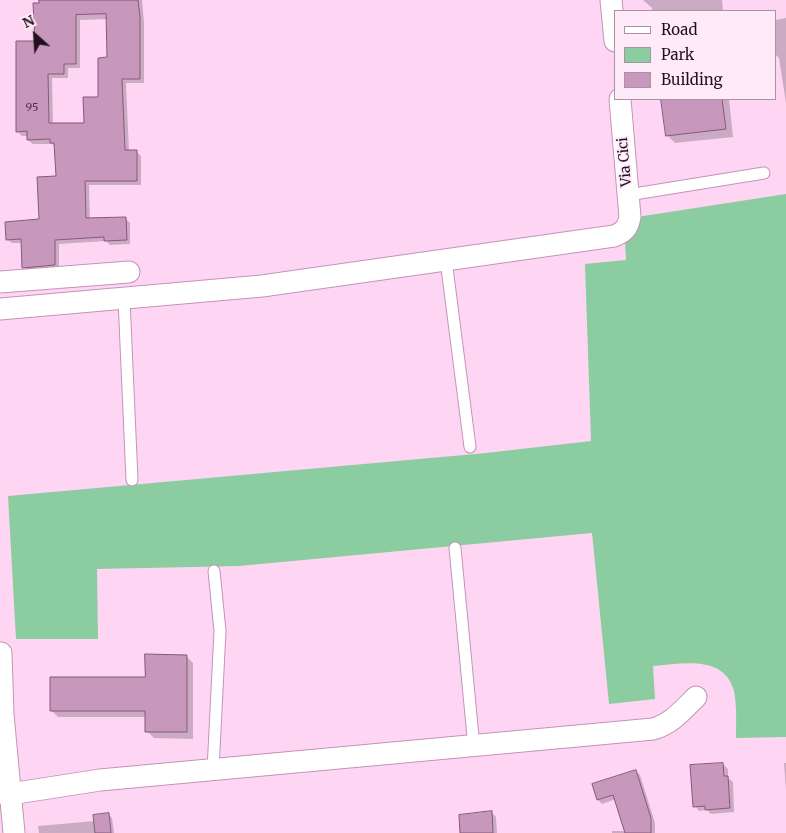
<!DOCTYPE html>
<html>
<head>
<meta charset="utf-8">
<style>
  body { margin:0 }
  #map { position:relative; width:786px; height:833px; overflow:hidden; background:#fed6f4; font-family:Merriweather,serif }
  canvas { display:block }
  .legend { position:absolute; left:614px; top:10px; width:162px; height:90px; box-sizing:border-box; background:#ffeaf9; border:1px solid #a793a1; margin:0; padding:6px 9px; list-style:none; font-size:15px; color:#22111e }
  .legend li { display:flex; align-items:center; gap:10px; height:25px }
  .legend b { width:25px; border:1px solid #a793a1 }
  .north { position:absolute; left:10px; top:10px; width:50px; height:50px; -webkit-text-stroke:4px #ffeaf9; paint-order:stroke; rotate:334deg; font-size:14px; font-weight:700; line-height:20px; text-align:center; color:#22111e }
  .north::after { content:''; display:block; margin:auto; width:18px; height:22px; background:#22111e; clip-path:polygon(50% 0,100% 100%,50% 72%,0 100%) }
</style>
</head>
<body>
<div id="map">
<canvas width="786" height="833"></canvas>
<ul class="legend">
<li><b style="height:6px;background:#fff"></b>Road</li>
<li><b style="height:14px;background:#8ccca1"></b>Park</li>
<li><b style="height:14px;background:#c798bc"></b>Building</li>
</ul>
<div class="north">N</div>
</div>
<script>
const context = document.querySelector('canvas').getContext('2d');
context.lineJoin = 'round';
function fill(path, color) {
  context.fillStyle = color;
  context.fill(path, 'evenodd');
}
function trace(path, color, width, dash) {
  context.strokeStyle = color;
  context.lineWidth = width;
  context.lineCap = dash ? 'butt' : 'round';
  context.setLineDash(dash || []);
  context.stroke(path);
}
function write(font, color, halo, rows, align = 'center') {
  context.font = font + ' Merriweather,serif';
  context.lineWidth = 4;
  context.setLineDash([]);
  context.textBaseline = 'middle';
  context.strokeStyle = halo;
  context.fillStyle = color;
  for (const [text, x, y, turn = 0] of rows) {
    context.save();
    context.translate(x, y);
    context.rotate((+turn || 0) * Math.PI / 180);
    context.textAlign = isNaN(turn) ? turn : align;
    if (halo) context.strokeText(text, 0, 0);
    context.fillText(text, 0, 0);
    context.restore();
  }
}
const green = new Path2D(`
  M786 194V737L736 738C736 723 737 706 734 691 724 654 681 664 653 666L655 699 609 704 592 533 239 566 97 569 98 639H16L8 496 486 453 591 441 585 264 626 260 624 219Z`);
const shadow = new Path2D(`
  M41 0H142L144 23V83H126L129 151H136L141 156V185H89L90 220 125 218 130 223V244L110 245 106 241 59 244V269L28 271 24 267 22 243H12L7 239 40 220 57 177 55 146 52 144H33L28 140V136H22L17 131 36 42ZM108 19V59L99 98 86 124H53L52 78H68V68H80V20Z
  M643 0H722L723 11H652V8Z
  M786 18V103L779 58 775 54V20Z
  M663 99H729L733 137 675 143 667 135Z
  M186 656 193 663V739L154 738 147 731V717H58L51 710 146 678Z
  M784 763H786V791Z
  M723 764 728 769V778L733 782 734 812 711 814 707 810 699 811 695 806Z
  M636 771 640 775 655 823V833H612V831H626L616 799 602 804 598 800 594 785Z
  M492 813 496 817 497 833H461Z
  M108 814 112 818 114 833H39L38 826 95 821Z`);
const building = new Path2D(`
  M39 0H138L140 17V79H122L125 150H137V181H85L86 218 126 217 127 240 104 241V237L55 240V265L22 268 21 239 6 240 5 222 39 219 37 177 56 176 54 143H50V139L27 140V131L16 132V41H35L33 3H39ZM106 14 107 57 98 58V97H83L84 123H49L48 74H64V64H76V15Z
  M661 99H722L726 129 666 136Z
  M145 654 187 655V732H145V711H50V677H145Z
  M723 763 724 776H728L730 808 705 810V806L693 807 690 765Z
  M636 770 651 818V833H625L613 795 597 800 592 784Z
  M492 811 493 833H460L459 815Z
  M109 813 111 833H95L93 815Z`);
const service = new Path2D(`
  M628 195 764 173
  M446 260 470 447
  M124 299 132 480
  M455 548 474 747
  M213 770 220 631 214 571`);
const minor = new Path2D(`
  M611 0 615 41
  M0 282 129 272
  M0 309 262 286 614 236C624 232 628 228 630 217L620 99
  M1 653 3 714 14 833
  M0 793 10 794 100 780 653 729C671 724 682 711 696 697`);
const numberNames = [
  ["95",32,108]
];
const streetNames = [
  ["Via Cici",625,162,-95]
];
fill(green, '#8ccca1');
fill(shadow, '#0003');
fill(building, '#c798bc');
trace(building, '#84597b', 1);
trace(service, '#c294b7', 13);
trace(minor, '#c294b7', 23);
trace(service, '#fff', 11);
trace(minor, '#fff', 21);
write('11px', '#4b3346', null, numberNames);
write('14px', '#22111e', '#ffeaf9', streetNames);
</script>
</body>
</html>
